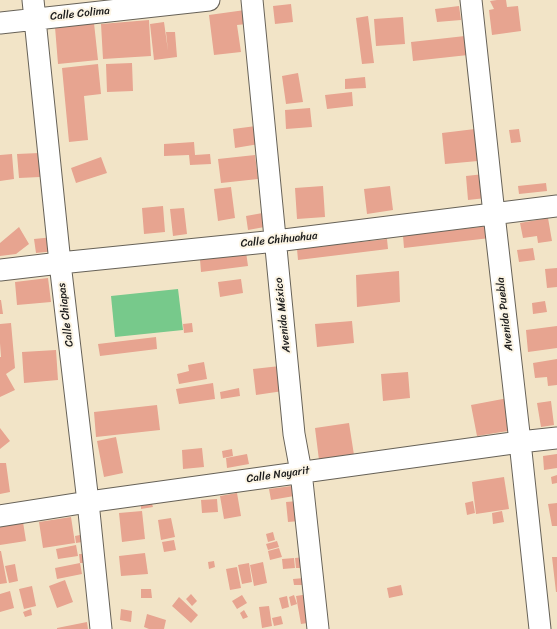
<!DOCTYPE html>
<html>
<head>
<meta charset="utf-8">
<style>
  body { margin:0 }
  canvas { display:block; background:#f2e4c7 }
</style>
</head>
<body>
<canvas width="557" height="629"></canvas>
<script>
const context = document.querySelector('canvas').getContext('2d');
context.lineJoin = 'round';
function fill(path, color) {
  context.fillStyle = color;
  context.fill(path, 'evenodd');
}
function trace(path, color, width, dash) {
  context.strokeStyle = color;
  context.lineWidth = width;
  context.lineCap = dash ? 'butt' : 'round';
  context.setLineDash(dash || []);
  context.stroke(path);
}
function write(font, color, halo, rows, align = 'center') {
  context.font = font + ' Sriracha,sans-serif';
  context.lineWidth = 4;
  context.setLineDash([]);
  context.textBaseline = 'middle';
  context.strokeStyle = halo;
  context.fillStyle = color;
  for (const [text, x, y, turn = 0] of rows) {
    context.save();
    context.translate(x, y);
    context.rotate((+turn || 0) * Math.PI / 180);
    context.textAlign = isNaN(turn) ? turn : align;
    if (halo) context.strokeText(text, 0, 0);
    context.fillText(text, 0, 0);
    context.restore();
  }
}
const green = new Path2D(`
  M178 289 183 330 115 337 111 296Z`);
const building = new Path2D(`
  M497 0H506L507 7 518 6 521 31 492 35 489 10 494 9 490 1Z
  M291 4 293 22 275 24 273 6Z
  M459 6 461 20 437 22 435 9Z
  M245 10 247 24 237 25 241 52 214 55 209 15Z
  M368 16 374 63 362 64 356 18Z
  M403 17 405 44 376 46 374 19Z
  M149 20 151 56 103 59 101 24Z
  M164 22 168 51 166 32H175L177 57 154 60 150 24Z
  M94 23 98 60 58 64 55 27Z
  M465 36 468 55 413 61 411 42Z
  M132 63 133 91 107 92 106 64Z
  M98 64 101 94 84 96 88 140 69 142 62 68Z
  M298 73 303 102 286 104 282 76Z
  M365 77 366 88 345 89V79Z
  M352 92 353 106 327 109 325 95Z
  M310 108 312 127 286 129 285 110Z
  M256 126 259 144 235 148 233 129Z
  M475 129 478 161 445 164 442 133Z
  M519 129 521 142 511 143 509 130Z
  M194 142 195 155 210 154 211 164 190 165 189 155 164 156V144Z
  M39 153 40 177 19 178 17 154Z
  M12 154 14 179 0 181V155Z
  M255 155 258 179 221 183 218 159Z
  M101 157 107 173 76 183 71 168Z
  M484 174 486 198 468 200 466 176Z
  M546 183 547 191 519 194 518 186Z
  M323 186 325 217 297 219 295 188Z
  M390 186 393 210 367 214 364 189Z
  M231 187 235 218 218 221 214 189Z
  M163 206 165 232 144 234 142 208Z
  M184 208 187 234 173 236 170 209Z
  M268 212 270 226 248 230 246 216Z
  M548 218 552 241 538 243 537 236 523 238 520 223Z
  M488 226 490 238 404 248 403 236Z
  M19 227 29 244 16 254 0 256V243Z
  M54 237 55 251 36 253 34 239Z
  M387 239 388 249 298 260 297 249Z
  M533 248 535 260 519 262 517 250Z
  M246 252 248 266 201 272 200 259Z
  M557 268V287L547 288 545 269Z
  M399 271 400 302 357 307 356 275Z
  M48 278 51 302 17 305 15 282Z
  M241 279 243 293 220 297 218 282Z
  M0 300H1L3 314H0Z
  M545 301 547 312 533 314 532 303Z
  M352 321 354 343 317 347 315 324Z
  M11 323 15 368 6 374 15 390 0 397V357H1L0 343V324Z
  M192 323 193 332 184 333 183 324Z
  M557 326V348L528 352 526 330Z
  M156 337 157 349 100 356 98 344Z
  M56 350 58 380 24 383 22 352Z
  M557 359V385L548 386 547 377 535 378 533 363Z
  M204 362 207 379 179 384 177 374 189 371 188 365Z
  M280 366 283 391 256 395 253 369Z
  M408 372 410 398 383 401 381 374Z
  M213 383 215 399 179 404 176 389Z
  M239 388 240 396 221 399 220 392Z
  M508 398 514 430 477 436 471 405Z
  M551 401 554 425 541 427 537 403Z
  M157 405 160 430 96 437 94 412Z
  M349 423 354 455 319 460 315 428Z
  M0 428 10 441 0 449Z
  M116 437 123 473 104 477 97 441Z
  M202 448 204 467 183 469 182 450Z
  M232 449 233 456 223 458 222 451Z
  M247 454 249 464 227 468 226 458Z
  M557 454V468L544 470 543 456Z
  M0 463H6L10 492 0 494Z
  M557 475V483L552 484 551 477Z
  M504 477 509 509 476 514 472 482Z
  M299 485 300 495 271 500 269 489Z
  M237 493 241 516 224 519 220 496Z
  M217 499 218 512 202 513 201 500Z
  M298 501 300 521 288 522 286 502Z
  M473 501 475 513 467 515 465 503Z
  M557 503V526H552L548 504Z
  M152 504 153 507 141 509V506Z
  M142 511 145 539 122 542 119 513Z
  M502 511 504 522 493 524 492 513Z
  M71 517 75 543 43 548 39 522Z
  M171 518 175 537 161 540 158 520Z
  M23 522 26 541 0 545V526Z
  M273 532 275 540 268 542 266 534Z
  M80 535 82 542 76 543 75 536Z
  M174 540 176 550 164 552 162 542Z
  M277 541 279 547 268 550 266 544Z
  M76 545 78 556 58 559 56 549Z
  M279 548 282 557 270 560 268 551Z
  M0 551H1L7 583 0 584Z
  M145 553 148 574 121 576 119 556Z
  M79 554H84L86 563H80Z
  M304 557 305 568H296L295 558Z
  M552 557H557V592H556Z
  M294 558 295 568 283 569 282 559Z
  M214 561 215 567 209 569 208 562Z
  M263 562 267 583 254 586 250 565Z
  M80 563 82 574 57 579 55 568Z
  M249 563 252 582 242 584 238 565Z
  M15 564 18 581 9 583 5 566Z
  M237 567 241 588 230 590 226 569Z
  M304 578 305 585H294L293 579Z
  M65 580 73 602 57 608 49 586Z
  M401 585 403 595 389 598 387 588Z
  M32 586 36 606 24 609 19 589Z
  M141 589H151L152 598H141Z
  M10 591 14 608 0 612V594Z
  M191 594 197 601 192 606 186 599Z
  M309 594 314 622 301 624 296 596Z
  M242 595 247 603 237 609 232 601Z
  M294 595 297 604 291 606 289 597Z
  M287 596 289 607 282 609 279 598Z
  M179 597 198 615 191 623 172 606Z
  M269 606 272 626 262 628 259 607Z
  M31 609 32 615 25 617 23 612Z
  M121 609 132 611 131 622 120 620Z
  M244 610 248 617 243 619 240 613Z
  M147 614 166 620 164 629H149L144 627Z
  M281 616 283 624 274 626 272 618Z
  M87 622 88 629H57V628Z`);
const minor = new Path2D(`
  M33 0 60 263 88 502 101 629
  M252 0 294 434 301 472 318 629
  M471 0 494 214 520 442 540 629
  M0 23 209 0
  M0 270 60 263 276 241 557 206
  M0 516 88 502 520 442 557 438`);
const streetNames = [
  ["Calle Colima",80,14,-6],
  ["Calle Chihuahua",279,240,-6],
  ["Avenida Puebla",505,314,-97],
  ["Calle Chiapas",66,315,-97],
  ["Avenida México",283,315,-96],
  ["Calle Nayarit",278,475,-8]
];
fill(green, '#77c98b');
fill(building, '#e7a490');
trace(minor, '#676258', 23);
trace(minor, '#fff', 21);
write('11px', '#1c1c1c', '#fcf5e5', streetNames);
</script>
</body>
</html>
